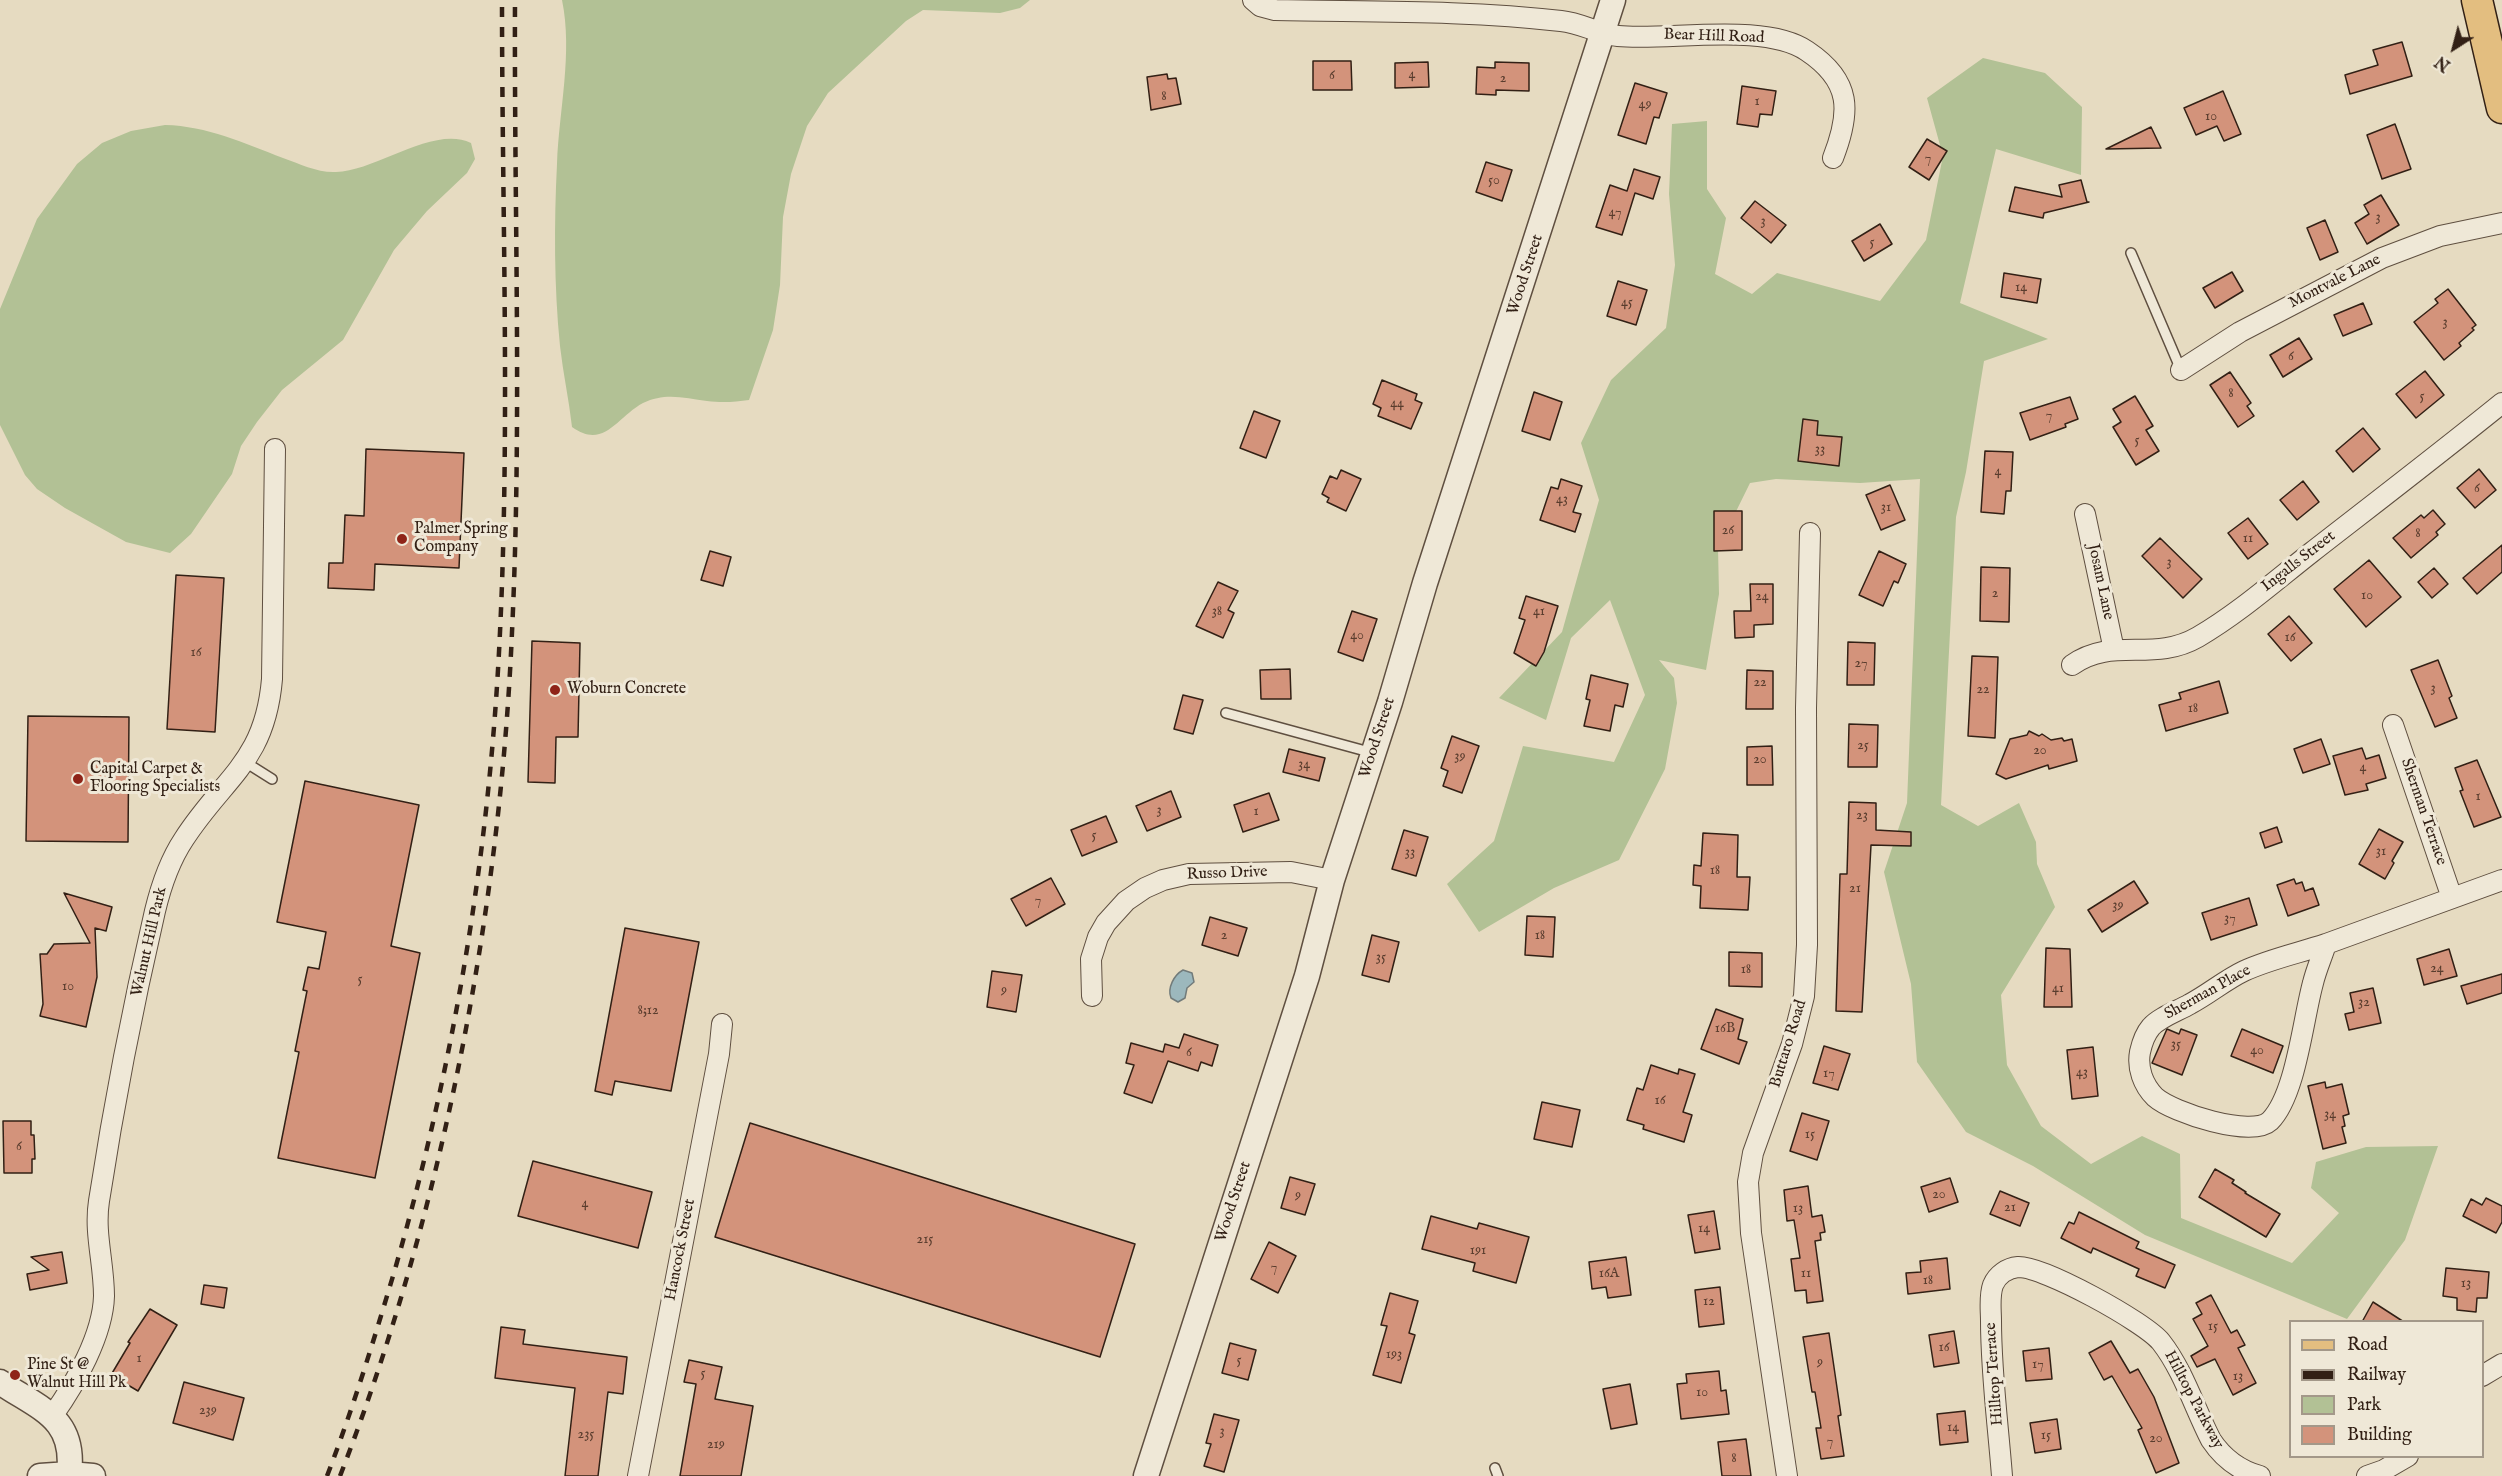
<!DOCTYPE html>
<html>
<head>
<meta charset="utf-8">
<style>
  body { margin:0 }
  #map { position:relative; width:2502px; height:1476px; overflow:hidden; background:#e6dbc1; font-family:"IM FELL English",serif }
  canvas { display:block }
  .legend { position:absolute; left:2289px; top:1320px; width:195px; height:138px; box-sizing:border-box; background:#efe8d7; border:2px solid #a39889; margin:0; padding:8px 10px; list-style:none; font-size:18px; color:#322015 }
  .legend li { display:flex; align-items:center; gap:12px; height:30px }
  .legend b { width:30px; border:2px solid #a39889 }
  .north { position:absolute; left:2424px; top:18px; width:60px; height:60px; -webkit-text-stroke:4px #efe8d7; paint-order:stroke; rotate:216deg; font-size:16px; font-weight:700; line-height:24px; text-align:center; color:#322015 }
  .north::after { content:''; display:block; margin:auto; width:21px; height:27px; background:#322015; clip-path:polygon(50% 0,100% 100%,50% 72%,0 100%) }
</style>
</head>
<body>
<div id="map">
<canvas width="2502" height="1476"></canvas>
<ul class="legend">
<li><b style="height:8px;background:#e3be80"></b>Road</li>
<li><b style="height:8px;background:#322015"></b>Railway</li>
<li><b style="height:16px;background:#b2c195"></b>Park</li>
<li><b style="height:16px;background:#d3937b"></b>Building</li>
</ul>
<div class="north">N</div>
</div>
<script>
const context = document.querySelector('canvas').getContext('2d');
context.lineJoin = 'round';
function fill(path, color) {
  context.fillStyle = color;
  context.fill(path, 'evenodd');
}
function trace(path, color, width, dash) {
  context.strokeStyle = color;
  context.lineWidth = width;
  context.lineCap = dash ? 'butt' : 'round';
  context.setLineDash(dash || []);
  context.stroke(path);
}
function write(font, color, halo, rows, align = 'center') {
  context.font = font + ' "IM FELL English",serif';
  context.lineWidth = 6;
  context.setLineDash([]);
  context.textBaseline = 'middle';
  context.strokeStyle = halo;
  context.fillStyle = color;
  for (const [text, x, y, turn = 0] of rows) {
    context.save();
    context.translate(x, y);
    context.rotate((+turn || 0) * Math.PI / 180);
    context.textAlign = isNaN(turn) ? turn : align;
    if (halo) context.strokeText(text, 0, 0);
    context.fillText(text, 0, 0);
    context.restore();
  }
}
const green = new Path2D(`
  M562 0H1030L1020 8 1000 13 923 10 906 21 828 93 807 126 791 174 783 217 780 285 773 330 749 400C735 402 722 403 707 401 685 398 665 392 643 403 617 417 604 450 572 427 569 400 563 373 560 346 554 286 554 223 557 164 559 110 573 53 562 0Z
  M1983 58 2045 73 2082 107 2081 175 1996 149 1960 303 2048 339 1984 361 1966 472 1956 517 1941 805 1978 826 2019 803 2036 842 2037 864 2055 907 2001 995 2007 1065 2041 1126 2091 1164 2142 1136 2180 1154 2181 1218 2292 1263 2339 1213 2311 1188 2316 1162 2366 1147 2438 1146 2405 1240 2347 1319 2145 1235 2033 1166 1966 1132 1917 1062 1911 984 1884 872 1907 803 1920 479 1860 483 1776 479 1750 483 1718 548 1719 594 1706 670 1659 660 1674 678 1677 703 1665 769 1619 860 1554 888 1479 932 1447 884 1494 841 1523 746 1614 762 1645 695 1610 600 1571 638 1546 720 1499 698 1562 632 1599 500 1581 443 1611 380 1666 328 1675 265 1669 194 1672 124 1707 121V189L1726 218 1715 274 1752 294 1777 273 1880 301 1926 240 1943 156 1927 98Z
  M165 125C207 126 244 143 283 158 300 164 318 173 336 172 377 171 433 125 471 143L475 159 467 173 427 211 394 250 343 340 282 390 257 422 241 446 232 474 191 534 170 553 126 542 65 508 37 489 25 475 0 425V309L37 219 77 164 102 143 131 131Z`);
const water = new Path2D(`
  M1183 970 1192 973 1194 982 1187 988 1185 998 1178 1002 1171 998C1167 988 1174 975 1183 970Z`);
const building = new Path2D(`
  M2402 42 2412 76 2350 94 2345 75 2378 65 2373 50Z
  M1313 61H1351L1352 90H1313Z
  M1428 62 1429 87 1395 88V63Z
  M1495 62 1529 63V91L1496 90V95L1476 94 1477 67 1495 68Z
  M1167 74 1168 79 1176 78 1181 104 1151 110 1147 77Z
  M1635 83 1667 93 1659 118 1654 117 1646 144 1618 135Z
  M1742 86 1776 91 1772 115 1760 114 1758 127 1737 124Z
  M2223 91 2241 134 2224 141 2217 126 2196 135 2184 108Z
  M2395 124 2411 169 2382 179 2367 135Z
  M2151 127 2161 148 2106 149Z
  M1927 139 1947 151 1929 180 1909 167Z
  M1486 162 1512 170 1502 201 1476 192Z
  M1634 169 1660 177 1653 199 1635 193 1622 235 1596 227 1610 185 1627 191Z
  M2081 180 2087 202H2089L2044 213 2043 218 2009 211 2015 187 2062 197 2059 185Z
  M2381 195 2399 225 2367 244 2355 223 2369 214 2364 205Z
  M1755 201 1786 225 1771 243 1741 218Z
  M2325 220 2338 252 2320 260 2307 228Z
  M1880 224 1892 244 1864 261 1852 241Z
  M2232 272 2243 291 2215 308 2203 288Z
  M2004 273 2041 279 2037 303 2001 297Z
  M1618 281 1647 290 1636 325 1607 316Z
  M2448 289 2476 325 2472 328 2474 330 2459 343 2461 346 2444 360 2414 322 2438 303 2435 299Z
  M2363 303 2372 324 2343 336 2334 315Z
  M2299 338 2312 359 2283 377 2270 355Z
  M2425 371 2444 395 2416 418 2396 394Z
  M2230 372 2251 403 2247 406 2254 416 2238 427 2210 385Z
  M1382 380 1417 394 1415 400 1422 403 1411 429 1378 416 1381 408 1373 404Z
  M1534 392 1562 402 1550 440 1522 431Z
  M2135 396 2153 426 2146 430 2159 451 2136 465 2113 427 2121 422 2113 409Z
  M2070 397 2078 419 2065 424 2066 427 2030 440 2020 413Z
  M1254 411 1280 421 1266 458 1240 448Z
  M1803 419 1818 421 1817 435 1842 437 1839 466 1798 461Z
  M2363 428 2380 449 2353 472 2336 451Z
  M366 449 464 453 459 568 375 564 374 590 328 588 329 563H343L345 515 364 516Z
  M1985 451 2013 452 2011 491H2006L2004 514 1981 512Z
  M2479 469 2496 490 2475 508 2457 488Z
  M1341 470 1361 479 1346 511 1327 502 1329 498 1322 494 1330 476 1337 479Z
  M1561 479 1582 486 1573 512 1581 514 1575 532 1540 520 1551 487 1558 489Z
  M2303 481 2319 502 2297 520 2280 500Z
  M1890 485 1905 520 1881 530 1866 495Z
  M2433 510 2445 524 2436 532 2438 535 2411 558 2393 538 2421 515 2424 518Z
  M1714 511H1742V550L1714 551Z
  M2248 518 2268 544 2248 559 2228 533Z
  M2160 538 2202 579 2183 598 2142 556Z
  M2502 545V572L2477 594 2463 578Z
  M710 551 731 557 723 586 701 580Z
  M1879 551 1906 564 1898 583 1894 581 1883 606 1859 595Z
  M2369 560 2401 597 2366 627 2334 589Z
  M1981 567 2010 568 2009 622 1980 621Z
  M2434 568 2448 584 2432 598 2418 582Z
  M176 575 224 578 215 732 167 729Z
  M1218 582 1238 591 1228 610 1234 613 1223 638 1196 626Z
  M1750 584H1773V624L1754 625V637L1735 638 1734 611H1751Z
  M1526 596 1558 606 1544 652 1536 666 1514 653 1525 620 1519 618Z
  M1352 611 1377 619 1363 661 1338 652Z
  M2289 616 2312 643 2291 661 2268 634Z
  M532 641 580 643 578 737H556L555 783 528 782Z
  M1848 642 1875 643 1874 685H1847Z
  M1972 656 1998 657 1995 738 1968 736Z
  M2438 660 2452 696 2449 698 2457 718 2435 727 2411 670Z
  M1290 669 1291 699H1261L1260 670Z
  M1747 670 1773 671V709H1746Z
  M1591 675 1628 684 1623 707 1615 705 1610 731 1584 726 1590 700 1586 699Z
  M2219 681 2228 713 2166 731 2159 705 2181 699 2179 693Z
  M1183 695 1203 700 1193 734 1174 729Z
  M28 716 129 717 128 842 26 841Z
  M1849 724 1878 725 1877 767H1848Z
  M2029 731 2039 736 2042 734 2051 740 2062 738 2064 741 2072 739 2077 761 2049 769 2048 765 2006 779 1996 774 2010 739 2027 735Z
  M1452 736 1479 746 1462 793 1443 786 1448 771 1441 768Z
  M2321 739 2330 764 2303 773 2294 749Z
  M1772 746 1773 785H1747V747Z
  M2362 748 2366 759 2379 755 2386 778 2366 784 2368 790 2345 795 2333 756Z
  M1289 749 1325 758 1319 781 1283 772Z
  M2477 760 2501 817 2474 827 2460 791 2463 790 2455 768Z
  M305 781 419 805 391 946 420 953 375 1178 278 1158 299 1052 295 1051 307 991 303 990 308 967 319 969 326 932 277 922Z
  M1171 791 1181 817 1147 831 1136 806Z
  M1269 793 1279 820 1243 832 1234 805Z
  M1849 802 1876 803V830L1911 832V846L1871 845 1862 1012 1836 1011 1840 874H1847Z
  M1106 816 1117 842 1082 856 1071 830Z
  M2277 827 2282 842 2265 848 2260 833Z
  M2379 829 2403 842 2392 861 2394 863 2385 879 2359 864Z
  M1404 830 1428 837 1416 876 1392 869Z
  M1703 833 1738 835 1737 877H1750L1748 910 1700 908 1701 886 1693 885 1694 865 1701 866Z
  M1051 878 1065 904 1026 926 1011 899Z
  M2294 879 2296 884 2302 882 2305 891 2313 888 2319 905 2288 916 2277 885Z
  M2134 881 2148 903 2102 932 2088 910Z
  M64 893 112 907 106 931 95 928 97 977 86 1027 40 1016 43 1004 40 954H47L54 944 90 943Z
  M2249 898 2257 925 2211 940 2202 913Z
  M1527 916 1555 917 1553 957 1525 955Z
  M1210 917 1247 928 1238 956 1202 945Z
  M625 928 699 942 671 1091 615 1081 612 1095 595 1091Z
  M1372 935 1399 942 1389 982 1362 975Z
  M2046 948 2070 949 2072 1007H2044Z
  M2449 949 2457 976 2424 985 2417 959Z
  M1729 952 1762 953V987L1729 986Z
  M992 971 1022 975 1016 1012 987 1007Z
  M2502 974V993L2467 1004 2461 986Z
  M2373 988 2381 1023 2349 1030 2345 1014 2354 1012 2350 993Z
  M1716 1009 1743 1019 1738 1039 1747 1042 1739 1064 1701 1049Z
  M2167 1029 2179 1034 2181 1029 2197 1035 2182 1075 2152 1063Z
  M2242 1029 2283 1046 2273 1073 2231 1056Z
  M1184 1034 1218 1045 1212 1066 1201 1062 1198 1071 1168 1061 1152 1103 1124 1093 1134 1065 1126 1063 1131 1043 1163 1052 1165 1044 1179 1048Z
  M1824 1046 1850 1054 1838 1090 1813 1083Z
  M2093 1047 2098 1096 2072 1099 2067 1050Z
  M1651 1065 1678 1074 1679 1069 1695 1074 1683 1112 1692 1115 1684 1142 1643 1129 1644 1125 1627 1120 1637 1088 1643 1090Z
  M2325 1082 2326 1088 2342 1084 2349 1114 2343 1116 2345 1126 2342 1127 2346 1143 2323 1149 2308 1086Z
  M1542 1102 1580 1110 1572 1147 1534 1139Z
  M1802 1113 1829 1121 1817 1160 1790 1151Z
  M3 1121H31V1135H34L35 1159H32V1173H4Z
  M750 1123 1135 1244 1100 1357 715 1237Z
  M533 1161 652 1192 638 1248 518 1216Z
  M2215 1169 2234 1180 2232 1183 2246 1192 2245 1193 2280 1214 2266 1237 2199 1197Z
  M1290 1177 1315 1184 1305 1215 1281 1208Z
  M1950 1178 1958 1202 1929 1212 1921 1187Z
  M1808 1186 1812 1217 1822 1215 1825 1232 1820 1233 1821 1240 1815 1241 1823 1301 1807 1303 1806 1290 1795 1291 1791 1259 1800 1258 1794 1220 1787 1221 1784 1190Z
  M2000 1191 2029 1203 2020 1226 1990 1214Z
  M2486 1198 2502 1206V1222L2496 1233 2463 1216 2471 1199 2482 1205Z
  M1714 1211 1720 1249 1695 1253 1688 1215Z
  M2079 1212 2139 1242 2136 1248 2175 1265 2165 1288 2136 1276 2139 1269 2093 1248 2091 1253 2061 1238 2069 1222 2074 1224Z
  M1431 1216 1477 1229 1479 1223 1529 1237 1516 1283 1473 1271 1475 1263 1422 1249Z
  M1269 1242 1296 1256 1278 1293 1251 1279Z
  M62 1252 67 1283 30 1290 27 1274 49 1270 31 1257Z
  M1626 1257 1631 1295 1608 1298 1606 1287 1592 1289 1589 1262Z
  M1947 1258 1950 1289 1908 1294 1906 1273 1921 1272 1920 1261Z
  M2446 1268 2489 1272 2487 1298H2477L2476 1312 2457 1310V1298L2443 1296Z
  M204 1285 227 1288 224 1308 201 1304Z
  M1720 1287 1724 1324 1699 1327 1695 1290Z
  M1390 1293 1418 1301 1409 1333 1415 1335 1401 1383 1373 1375 1387 1326 1381 1325Z
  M2211 1295 2231 1333 2237 1330 2245 1345 2238 1348 2256 1383 2233 1395 2215 1359 2197 1367 2191 1356 2208 1346 2193 1319 2202 1314 2196 1303Z
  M2373 1302 2404 1322H2362Z
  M150 1309 177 1325 138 1391 111 1375 130 1343 128 1342Z
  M501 1327 525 1330 523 1344 627 1357 623 1394 608 1392 598 1476H565L575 1388 495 1378Z
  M1954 1331 1959 1363 1934 1367 1929 1335Z
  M1829 1333 1841 1415 1838 1416 1844 1456 1821 1459 1816 1428H1821L1815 1392H1812L1803 1337Z
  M2111 1341 2130 1373 2138 1369 2154 1397 2179 1463 2156 1473 2138 1430 2142 1428 2112 1376 2104 1380 2089 1353Z
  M1230 1343 1256 1350 1248 1380 1222 1373Z
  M2049 1348 2052 1379 2026 1381 2023 1351Z
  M689 1360 722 1367 715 1399 753 1406 741 1476H680L696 1384 684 1382Z
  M1719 1371 1721 1391 1726 1390 1729 1414 1681 1419 1677 1384 1687 1383 1686 1374Z
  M184 1382 244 1398 233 1440 173 1423Z
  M1630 1384 1637 1424 1611 1429 1603 1389Z
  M1965 1411 1968 1442 1940 1445 1937 1414Z
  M1214 1414 1239 1420 1224 1472 1204 1466 1211 1444 1206 1443Z
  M2057 1419 2061 1449 2035 1453 2030 1423Z
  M1746 1439 1751 1476H1722L1718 1442Z`);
const service = new Path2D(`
  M2131 253 2181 370
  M1226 713 1373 753
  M245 762 272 779
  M1495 1468 1498 1476`);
const minor = new Path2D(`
  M1253 0 1260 6 1275 10C1370 12 1466 10 1561 21 1581 23 1599 34 1618 36 1668 41 1765 22 1807 51 1852 81 1851 112 1833 158
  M2181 370 2240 332 2382 258 2440 236 2502 223
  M2085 514 2114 650
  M2072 665C2113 636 2153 663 2198 637 2239 613 2275 581 2312 552 2375 503 2439 454 2502 403
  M2393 725 2452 898
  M2326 944C2299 953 2270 959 2244 971 2225 980 2209 994 2190 1004 2178 1011 2160 1017 2151 1027 2145 1034 2142 1043 2140 1052 2137 1068 2143 1085 2155 1097 2173 1113 2252 1138 2270 1121 2296 1095 2303 1019 2313 983 2316 970 2322 957 2326 944L2502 880
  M1092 996 1091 959 1098 937 1106 923 1126 901 1145 888 1163 880 1189 874 1291 872 1332 880
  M2482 1376 2502 1364
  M53 1415C75 1384 103 1335 104 1296 104 1263 94 1233 99 1201 114 1103 133 1006 155 911 161 886 170 860 184 839 224 777 265 762 272 679L275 449
  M638 1476 719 1054 722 1024
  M1787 1476 1751 1233 1748 1182 1753 1153 1792 1044 1804 996 1807 945 1806 708 1810 533
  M2002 1476C1998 1424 1991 1373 1991 1321 1991 1310 1989 1296 1993 1285 1997 1275 2007 1268 2018 1267 2043 1266 2145 1322 2161 1342 2183 1370 2195 1409 2211 1440 2223 1458 2238 1470 2260 1476
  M2367 1476 2384 1470 2408 1456`);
const tertiary = new Path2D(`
  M0 1382C39 1409 76 1417 69 1474
  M40 1476 69 1474 93 1476
  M1146 1476 1307 976 1332 880 1390 702 1425 583 1613 0`);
const primary = new Path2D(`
  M2477 0 2502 108`);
const rail = new Path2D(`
  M327 1476C352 1411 373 1343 393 1276 454 1067 490 850 500 632 510 422 502 210 502 0
  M340 1476C442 1214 500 912 512 632 522 421 514 210 515 0`);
const markers = [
  [402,539,6,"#8f2418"],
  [555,690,6,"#8f2418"],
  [78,779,6,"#8f2418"],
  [15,1375,6,"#8f2418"]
];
const numberNames = [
  ["4",1412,75],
  ["6",1332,76],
  ["2",1503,79],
  ["8",1164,97],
  ["1",1757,102],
  ["49",1645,105],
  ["10",2211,117],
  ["7",1928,159],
  ["50",1494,181],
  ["47",1615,213],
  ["3",2378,218],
  ["3",1763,222],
  ["5",1872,243],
  ["14",2021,288],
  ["45",1627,303],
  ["3",2445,323],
  ["6",2291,357],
  ["8",2231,394],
  ["5",2422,397],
  ["44",1397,404],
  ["7",2049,416],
  ["5",2137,441],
  ["33",1820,450],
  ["4",1998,472],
  ["6",2477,489],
  ["43",1562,500],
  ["31",1886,508],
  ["26",1728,531],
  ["8",2418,534],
  ["11",2248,539],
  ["3",2169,563],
  ["2",1995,594],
  ["10",2367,596],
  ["24",1762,597],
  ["38",1217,612],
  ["41",1539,612],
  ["40",1357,636],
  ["16",2290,638],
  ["16",196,653],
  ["27",1861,664],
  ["22",1760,683],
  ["3",2433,689],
  ["22",1983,690],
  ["18",2193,709],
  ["25",1863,746],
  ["20",2040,751],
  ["39",1460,757],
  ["20",1760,760],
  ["34",1304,765],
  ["4",2363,768],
  ["1",2478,797],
  ["3",1159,811],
  ["1",1256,812],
  ["23",1862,816],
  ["5",1094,836],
  ["31",2381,852],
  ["33",1410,853],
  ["18",1715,871],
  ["21",1855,889],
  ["7",1038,901],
  ["39",2118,906],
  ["37",2230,919],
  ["2",1224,936],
  ["18",1540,936],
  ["35",1381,958],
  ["24",2437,969],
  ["18",1746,970],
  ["5",360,980],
  ["10",68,987],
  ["41",2058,989],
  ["9",1004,991],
  ["32",2364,1003],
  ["8;12",648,1011],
  ["16B",1725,1029],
  ["35",2176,1045],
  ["40",2257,1051],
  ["6",1189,1053],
  ["43",2082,1073],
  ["17",1829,1074],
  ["16",1660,1101],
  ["34",2330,1115],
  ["15",1810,1135],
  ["6",19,1147],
  ["20",1939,1195],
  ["9",1298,1196],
  ["4",585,1204],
  ["21",2010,1208],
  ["13",1798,1209],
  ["14",1704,1229],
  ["215",925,1240],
  ["191",1478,1251],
  ["7",1274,1268],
  ["16A",1609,1274],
  ["11",1806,1274],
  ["18",1928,1281],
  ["13",2466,1284],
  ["12",1709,1302],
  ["15",2213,1327],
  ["16",1944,1348],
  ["193",1394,1355],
  ["1",139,1359],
  ["5",1239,1361],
  ["9",1820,1363],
  ["17",2038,1365],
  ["5",703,1374],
  ["13",2238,1377],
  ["10",1702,1393],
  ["239",208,1411],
  ["14",1953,1428],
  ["3",1222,1432],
  ["235",586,1435],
  ["15",2046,1436],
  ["20",2156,1439],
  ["7",1830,1442],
  ["219",716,1445],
  ["8",1734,1459]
];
const streetNames = [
  ["Bear Hill Road",1714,37,2],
  ["Wood Street",1526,275,-72],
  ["Montvale Lane",2335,282,-27],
  ["Ingalls Street",2299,562,-38],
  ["Josam Lane",2100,582,78],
  ["Wood Street",1378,738,-72],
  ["Sherman Terrace",2423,812,71],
  ["Russo Drive",1227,874,-2],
  ["Walnut Hill Park",150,942,-77],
  ["Sherman Place",2208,993,-29],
  ["Buttaro Road",1789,1044,-73],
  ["Wood Street",1234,1202,-72],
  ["Hancock Street",681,1250,-79],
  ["Hilltop Terrace",1995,1374,-94],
  ["Hilltop Parkway",2193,1400,62]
];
const poiNames = [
  ["Palmer Spring",414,530],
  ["Company",414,548],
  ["Woburn Concrete",567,690],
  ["Capital Carpet &",90,770],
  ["Flooring Specialists",90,788],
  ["Pine St @",27,1366],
  ["Walnut Hill Pk",27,1384]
];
fill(green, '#b2c195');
fill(water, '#9cb8bd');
trace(water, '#727b7a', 1.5);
fill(building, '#d3937b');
trace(building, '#322015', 1.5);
trace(service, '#5f4f40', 12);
trace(minor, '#5f4f40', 22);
trace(tertiary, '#5f4f40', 27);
trace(primary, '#322015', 33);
trace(service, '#efe8d7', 9);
trace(minor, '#efe8d7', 20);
trace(tertiary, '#efe8d7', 24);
trace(primary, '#e3be80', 30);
trace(rail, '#322015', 4.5, [10, 10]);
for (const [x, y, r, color] of markers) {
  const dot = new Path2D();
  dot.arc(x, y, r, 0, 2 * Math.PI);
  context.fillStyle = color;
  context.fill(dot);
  trace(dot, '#efe8d7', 2);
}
write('14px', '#5a3d2e', null, numberNames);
write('16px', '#322015', '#efe8d7', streetNames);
write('16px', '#322015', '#efe8d7', poiNames, 'left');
</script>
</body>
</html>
